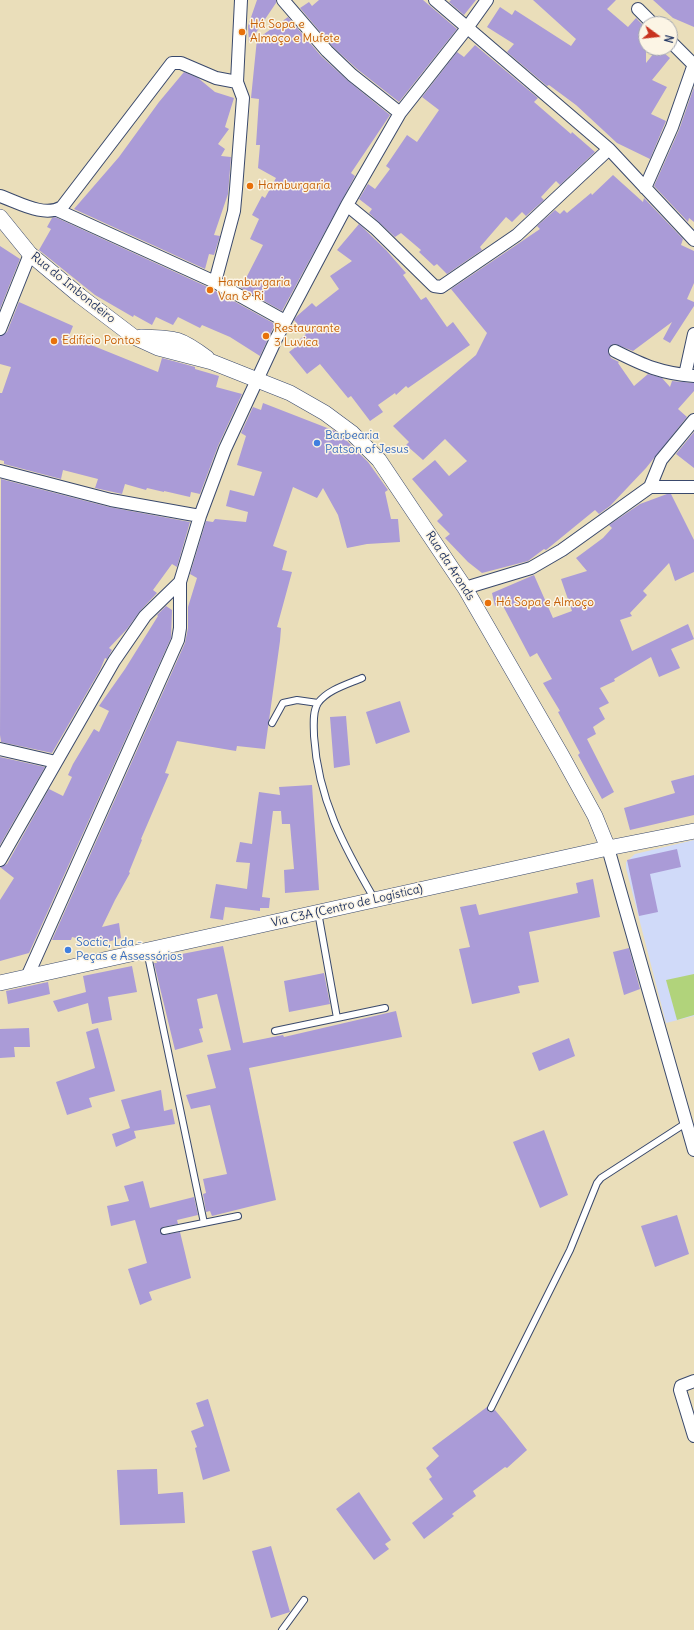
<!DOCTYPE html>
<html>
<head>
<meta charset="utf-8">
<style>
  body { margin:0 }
  #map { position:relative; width:694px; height:1630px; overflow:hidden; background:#eadeba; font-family:Delius,sans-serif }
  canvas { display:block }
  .north { position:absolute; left:638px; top:16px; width:40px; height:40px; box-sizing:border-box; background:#fcf5e5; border:1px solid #a2a6af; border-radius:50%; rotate:105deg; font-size:11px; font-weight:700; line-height:16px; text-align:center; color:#1b2f5e }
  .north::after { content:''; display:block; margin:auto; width:14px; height:18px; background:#c8321e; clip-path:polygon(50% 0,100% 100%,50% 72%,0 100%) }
</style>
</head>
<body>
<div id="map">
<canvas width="694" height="1630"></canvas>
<div class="north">N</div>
</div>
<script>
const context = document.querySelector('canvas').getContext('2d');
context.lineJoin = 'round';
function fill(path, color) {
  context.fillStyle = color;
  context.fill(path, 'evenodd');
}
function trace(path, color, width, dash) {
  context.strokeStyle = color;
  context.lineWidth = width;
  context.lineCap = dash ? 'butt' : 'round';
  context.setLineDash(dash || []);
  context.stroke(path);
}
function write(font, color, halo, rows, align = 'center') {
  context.font = font + ' Delius,sans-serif';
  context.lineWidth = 3;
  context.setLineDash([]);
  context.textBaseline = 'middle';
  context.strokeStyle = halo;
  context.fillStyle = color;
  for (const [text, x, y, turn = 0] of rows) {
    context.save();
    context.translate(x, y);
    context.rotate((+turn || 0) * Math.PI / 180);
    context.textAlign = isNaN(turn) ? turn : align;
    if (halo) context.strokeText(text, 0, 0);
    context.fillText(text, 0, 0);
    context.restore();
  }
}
const built = new Path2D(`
  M694 840V1016L666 1023 626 868V862L635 854Z`);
const green = new Path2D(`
  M694 974V1015L677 1020 666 980Z`);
const building = new Path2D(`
  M257 0H276V3L249 43 248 26Z
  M319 0H423L457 29 399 102 357 69 332 46 300 8 309 2 312 6Z
  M451 0H476L464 15 449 2Z
  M533 0H616L607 9 628 27 636 18 646 28V63L658 48 670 58 652 80 667 87 651 114 666 121 650 159 617 143 576 105 549 85 547 86 507 52 514 44 487 27 500 7 512 15 515 10 571 46 576 39Z
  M653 0H694V27L673 18Z
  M288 17 321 56 347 80 390 115 351 173 355 176 282 311 241 288 263 245 250 239 259 219 252 215 262 196 265 198 276 178 258 168 260 145H256L259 99 251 98 257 39Z
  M475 45 538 98 534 102 571 134 572 132 595 152 560 185 556 181 541 197 544 200 526 216 522 212 512 222 506 217 480 247 482 250 447 274 437 264 434 266 419 252 421 250 401 233 395 237 369 213 372 209 359 199 368 184 375 189 390 169 386 166 407 135 417 142 439 110 422 97 457 52 464 57Z
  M184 72 198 78 215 92 234 98 225 127 229 129 218 144 225 149 221 156 231 157 228 194 214 235 220 236 214 255 209 254 205 269 74 209 119 157 159 102Z
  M694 87V222L689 218 688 222 654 186 679 130Z
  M613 175 643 202 644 198 683 239 681 245 694 251V283L687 299 694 302V306L670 343 663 339 672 322 633 351 615 344 611 345 608 352 611 358 619 362 618 363 634 386 648 374 662 378 670 387 672 381 694 383V391L678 409 687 417 646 468 610 506 599 514 595 510 546 550 544 549 528 561 482 573 468 562 445 538 450 534 437 521 443 515 412 479 435 460 449 476 467 461 445 439 423 460 406 445 409 442 393 426 476 355 487 333 451 289 540 229 537 226 555 210 560 214 564 210 567 213 591 193 592 195Z
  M55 217 212 289 275 324 260 356 230 337 202 325 200 328 178 317 173 325 156 317 152 325 134 315 133 317 95 295 39 250 51 229 47 227 52 218Z
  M359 224 386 250 406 273 403 275 421 300 426 297 447 327 453 322 470 345 408 388 406 386 396 395 395 393 378 405 383 412 370 421 351 396 348 398 320 364 307 374 289 352 301 343 299 340 306 334 294 320 297 316 312 303 316 307 339 289 330 276 352 261 337 250Z
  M0 246 20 259 0 309Z
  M19 302 73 326 69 336 158 372 162 358 188 365 195 367V369L219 376 216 387 242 394 218 446 200 494 191 492 190 497 164 491V492L147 488 146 490 125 484 122 494 95 488 98 479 63 470 61 479 4 464V461L0 460V393H2L11 367 0 364V336L7 332Z
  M263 403 335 431 346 440 368 462 388 490 385 492 391 519H398L400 542 367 544 347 548 338 515 323 488 317 498 293 487 273 546 287 551 282 570 292 572 277 627 281 628 280 641 265 749 237 746 236 751 177 741 165 773 169 774 141 839 142 840 129 872 130 873 115 900 102 927 119 923 121 938 101 944 72 937 71 940H52L185 643 188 628V607L197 578 190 574 206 521 213 522 215 519 246 522 248 512 226 506 230 490 254 496 262 472 237 465 246 436 241 433 253 407 261 410Z
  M694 432V468L676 454Z
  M1 479 109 507 190 522 177 567 172 564 153 590 157 593 140 611 127 629 109 648 112 650 107 659 105 658 100 670 52 753 1 742 0 735Z
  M667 494H671L694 540V572L675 581 669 563 643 591 647 595 630 613 632 616 620 620 632 651 688 624 694 639 671 649 680 668 659 677 651 657 614 679 615 681 600 688 609 703 599 708 605 719 593 727 596 734 587 739 614 792 602 799 578 755 580 753 558 712 560 711 543 683 552 679 537 653 530 657 502 604 495 606 492 593 534 575 553 618 572 611 561 579 587 571 576 558 603 538 612 528 609 525 640 504Z
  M166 606 172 610 171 638 29 953 0 961V900L14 878 0 867 7 864 49 789 63 796 72 777 68 775 73 764 94 729 99 732 109 711 99 706 125 669 158 616 157 615Z
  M400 701 410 732 376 744 366 712Z
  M346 716 350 765 334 768 330 717Z
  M0 757 45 767 0 845Z
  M694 775V815L630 830 624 808 675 793 671 781Z
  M312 785 319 890 285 893 284 870 294 869 290 824H282L281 811H273L262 897 270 898 269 908H260V911L225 907 223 920 210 918 216 884 247 889 250 863 236 862 240 842 252 844 259 792 280 795 279 787Z
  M677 849 681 867 650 874 658 912 639 916 627 860Z
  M593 879 600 917 529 932 539 982 518 986 520 993 472 1004 459 949 470 947 460 907 476 904 479 915 578 893 576 883Z
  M223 946 243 1043 283 1035 284 1037 396 1011 402 1037 249 1068 276 1200 212 1216 210 1211 206 1212 203 1194 206 1193 203 1179 227 1174 210 1105 191 1109 186 1095 216 1088 207 1055 231 1050 217 994 197 999 203 1028 199 1029 203 1042 175 1050 154 963H157L156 959Z
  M629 948 640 989 624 995 613 952Z
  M132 966 137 992 108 997 112 1020 92 1024 88 1003 58 1012 53 1001 86 992 83 976Z
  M324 973 330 1004 289 1012 284 981Z
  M48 982 50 994 8 1004 6 991Z
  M29 1028 30 1047H14L15 1057 0 1058V1029Z
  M98 1028 115 1091 89 1098 92 1107 67 1115 56 1082 95 1068 86 1032Z
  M569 1038 575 1056 539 1071 532 1053Z
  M161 1090 164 1111 172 1109 175 1124 134 1131 136 1138 116 1147 112 1134 130 1128 121 1100Z
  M544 1130 568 1195 540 1208 513 1142Z
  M143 1181 150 1208 194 1197 198 1215 177 1220 178 1224 163 1227 160 1230 163 1235 180 1232 191 1278 149 1292 152 1300 140 1305 128 1269 147 1263 135 1220 111 1226 107 1206 129 1201 124 1186Z
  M677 1215 689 1254 655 1267 641 1226Z
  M208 1399 230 1471 203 1480 195 1448 197 1447 191 1431 204 1426 196 1403Z
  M487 1407 489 1412 495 1410 505 1422 527 1450 507 1468 505 1467 473 1491 476 1496 452 1514 454 1516 424 1539 412 1523 443 1499 429 1479 432 1477 426 1468 439 1456 432 1448Z
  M157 1469 158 1494 183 1492 185 1523 120 1525 117 1470Z
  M359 1492 391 1540 385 1544 389 1549 374 1560 336 1509Z
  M271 1546 290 1612 271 1618 252 1551Z`);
const service = new Path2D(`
  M362 678C348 684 327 690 318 703 312 712 314 727 314 736 318 799 344 847 375 900
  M272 723 283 703 297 700 318 703
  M318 912 337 1018
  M147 951 204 1223
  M275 1031 385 1008
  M164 1231 238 1216
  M491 1408 570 1250 597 1183 601 1178 686 1123
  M282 1630 304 1600`);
const minor = new Path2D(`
  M283 0 327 51 352 75 400 113
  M435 0 609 149 694 240
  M638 9 653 24
  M670 41 694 65
  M645 188 672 127 694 64
  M0 196C18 202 44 218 62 207L172 63H181L216 78 237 82
  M347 205 375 228 434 286 441 287 517 235 609 149
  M57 210 215 282 285 321
  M215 282 234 211 236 189 243 98 237 82 241 0
  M0 329 30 254
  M615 351C645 366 660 373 694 376
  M685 375 694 334
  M0 471 111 500 200 516
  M650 487 661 460 694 420
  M465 588 531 568 562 550 650 487H694
  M0 749 56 762
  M608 848 694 1150
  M0 860 114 661 145 616 180 582
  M27 977 178 640 180 628V582L200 516 225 449 276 339 347 205 400 113 467 28 487 0
  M694 1381 681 1386 680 1390 694 1436`);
const tertiary = new Path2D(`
  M0 217 30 254 80 296 134 337 158 348 212 362 290 393 325 413 352 433 379 460 465 588 562 756 595 816 608 848
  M141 337C175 338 179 337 207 358
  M0 983 608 848 694 831`);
const markers = [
  [242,32,4,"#e8710a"],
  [250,186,4,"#e8710a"],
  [210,290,4,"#e8710a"],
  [266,336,4,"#e8710a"],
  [54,341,4,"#e8710a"],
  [317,443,4,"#3f7fe0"],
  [488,603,4,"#e8710a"],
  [68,950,4,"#3f7fe0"]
];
const foodNames = [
  ["Há Sopa e",250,25],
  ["Almoço e Mufete",250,39],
  ["Hamburgaria",258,186],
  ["Hamburgaria",218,283],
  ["Van & Ri",218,297],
  ["Restaurante",274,329],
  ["3 Luvica",274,343],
  ["Edifício Pontos",62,341],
  ["Há Sopa e Almoço",496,603]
];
const streetNames = [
  ["Rua do Imbondeiro",73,288,39],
  ["Rua da Aronds",450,566,57],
  ["Via C3A (Centro de Logística)",347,906,-13]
];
const shopNames = [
  ["Barbearia",325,436],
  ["Patson of Jesus",325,450],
  ["Soctic, Lda -",76,943],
  ["Peças e Assessórios",76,957]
];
fill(built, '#d0daf9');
fill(green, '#b1d37b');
fill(building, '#aa9bd7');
trace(service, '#3a496c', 8);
trace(minor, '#3a496c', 14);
trace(tertiary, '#3a496c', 16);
trace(service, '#fff', 6);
trace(minor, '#fff', 12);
trace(tertiary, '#fff', 15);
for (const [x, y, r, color] of markers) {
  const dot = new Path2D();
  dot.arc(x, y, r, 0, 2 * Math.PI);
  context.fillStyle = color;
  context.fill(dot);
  trace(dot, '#fcf5e5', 1.5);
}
write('12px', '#c56008', '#fcf5e5', foodNames, 'left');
write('12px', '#1b2f5e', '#fcf5e5', streetNames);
write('12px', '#366cbe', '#fcf5e5', shopNames, 'left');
</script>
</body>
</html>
